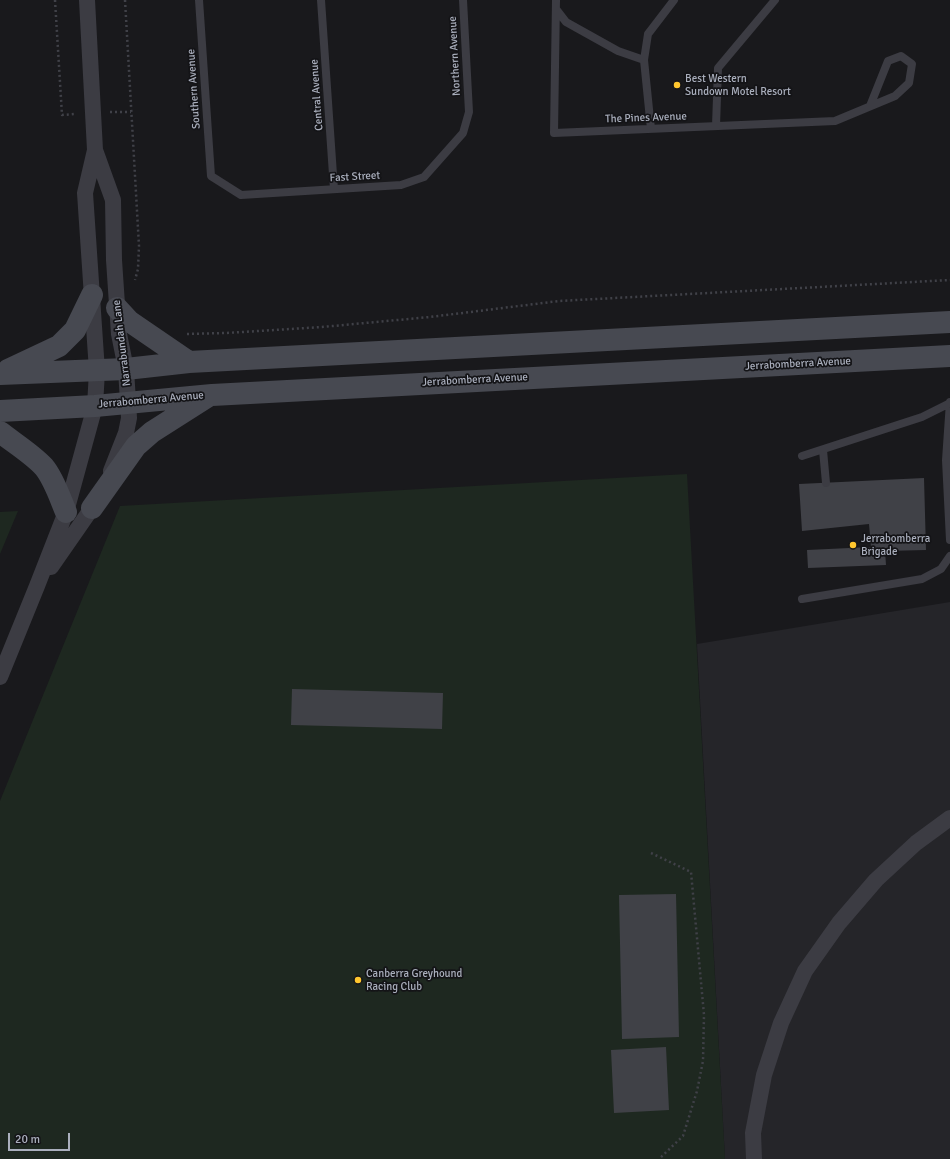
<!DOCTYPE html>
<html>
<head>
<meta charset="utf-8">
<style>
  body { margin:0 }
  #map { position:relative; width:950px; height:1159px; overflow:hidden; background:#19191c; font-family:Signika,sans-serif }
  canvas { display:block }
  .scale { position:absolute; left:8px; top:1133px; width:62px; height:18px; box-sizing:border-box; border:2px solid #aaafbd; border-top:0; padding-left:5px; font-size:12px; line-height:14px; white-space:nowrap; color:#aaafbd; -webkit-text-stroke:3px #141417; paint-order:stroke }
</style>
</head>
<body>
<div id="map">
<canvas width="950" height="1159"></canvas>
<div class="scale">20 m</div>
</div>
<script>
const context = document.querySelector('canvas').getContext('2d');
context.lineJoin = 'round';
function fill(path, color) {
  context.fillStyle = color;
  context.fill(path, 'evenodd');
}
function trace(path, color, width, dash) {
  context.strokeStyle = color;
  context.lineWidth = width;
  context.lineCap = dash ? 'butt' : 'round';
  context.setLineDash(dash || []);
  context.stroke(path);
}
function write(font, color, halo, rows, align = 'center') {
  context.font = font + ' Signika,sans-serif';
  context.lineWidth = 3.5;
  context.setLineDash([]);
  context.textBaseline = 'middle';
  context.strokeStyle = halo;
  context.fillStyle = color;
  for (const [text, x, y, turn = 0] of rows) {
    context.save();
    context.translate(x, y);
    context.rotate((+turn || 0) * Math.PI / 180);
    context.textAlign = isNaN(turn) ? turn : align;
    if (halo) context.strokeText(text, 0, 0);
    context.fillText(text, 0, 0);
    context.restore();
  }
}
const built = new Path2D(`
  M950 602V1159H725L697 644Z`);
const green = new Path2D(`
  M687 474 725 1159H0V801L120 506Z
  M18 511 0 554V512Z`);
const building = new Path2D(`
  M924 478 926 550 885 551 886 565 808 568 807 550 871 547 869 524 802 531 799 484Z
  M292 689 443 693 442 729 291 725Z
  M676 894 679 1037 622 1039 619 895Z
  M666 1047 669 1110 614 1113 611 1050Z`);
const path = new Path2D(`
  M55 0 62 115 75 114
  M125 0 139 246 138 269 135 280
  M110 112H131
  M187 334 226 333 322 327 430 317 559 301 950 280
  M651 853 691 872 704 1015 703 1061 697 1091 683 1136 659 1159`);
const lane = new Path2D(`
  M199 0 211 176 241 195 401 185 424 177 463 133 469 112 463 0
  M321 0 334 189
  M556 0 554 133 835 121 895 96 909 83 912 64 901 56 888 61 870 106
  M556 9 566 22 618 51 644 60
  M716 126 718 68 775 0
  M651 129 644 60 648 34 674 0
  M950 402 946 460 950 540
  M823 450 826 483
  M802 456 922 417 950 403
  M802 599 922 579 941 569 950 556`);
const street = new Path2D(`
  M95 150 113 200 114 260 119 334 126 369 128 402 129 418 126 433 111 471
  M51 567 92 508 97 499
  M0 677 37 586 66 512 95 406 97 371 85 193 95 150 87 0
  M754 1159 753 1133 764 1075 781 1023 805 971 839 923 876 880 916 843 950 818`);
const secondary = new Path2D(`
  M117 308 129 321 189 362
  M8 370 59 346 75 330 92 295
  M0 374 126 369 189 362 950 322
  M0 411 95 406 212 395 950 356
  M0 432C14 443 32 454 44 467 54 479 60 498 66 512
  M92 508 136 446 152 432 207 397`);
const markers = [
  [677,85,4,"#ffc62e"],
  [853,545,4,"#ffc62e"],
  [358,980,4,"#ffc62e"]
];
const streetNames = [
  ["Northern Avenue",455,56,-93],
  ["Southern Avenue",194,89,-94],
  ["Central Avenue",317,95,-94],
  ["The Pines Avenue",646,118,-2],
  ["Fast Street",355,177,-3],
  ["Narrabundah Lane",122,343,-97],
  ["Jerrabomberra Avenue",798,364,-3],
  ["Jerrabomberra Avenue",475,380,-3],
  ["Jerrabomberra Avenue",151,400,-5]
];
const poiNames = [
  ["Best Western",685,79],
  ["Sundown Motel Resort",685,92],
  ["Jerrabomberra",861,539],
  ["Brigade",861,552],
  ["Canberra Greyhound",366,974],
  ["Racing Club",366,987]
];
fill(built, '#252529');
fill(green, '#1e2820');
fill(building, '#404147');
trace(path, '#404148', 2.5, [2, 3]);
trace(lane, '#3c3c43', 8);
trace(street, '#3c3c43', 16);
trace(secondary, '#474951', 22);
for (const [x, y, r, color] of markers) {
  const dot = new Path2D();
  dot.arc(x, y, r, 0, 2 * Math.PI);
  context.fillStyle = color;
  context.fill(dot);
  trace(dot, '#141417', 1.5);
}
write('11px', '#aaafbd', '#141417', streetNames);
write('11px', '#aaafbd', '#141417', poiNames, 'left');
</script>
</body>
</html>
